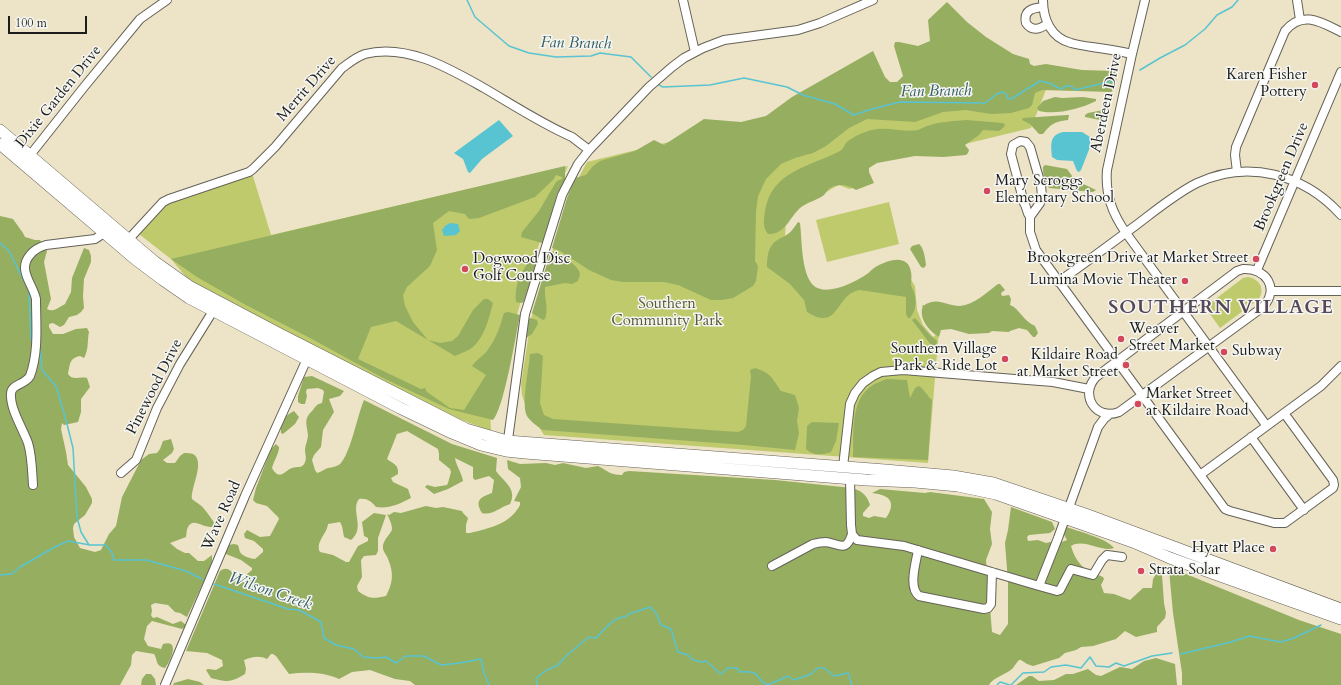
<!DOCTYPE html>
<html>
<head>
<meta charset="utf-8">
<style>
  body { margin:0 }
  #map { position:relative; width:1341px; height:685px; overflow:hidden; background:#ede3c6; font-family:Cardo,serif }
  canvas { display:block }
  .scale { position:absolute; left:8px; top:16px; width:79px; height:18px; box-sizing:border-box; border:2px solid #1c1c1c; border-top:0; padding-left:5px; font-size:12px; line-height:14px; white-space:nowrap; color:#1c1c1c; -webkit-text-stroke:3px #f6f6f2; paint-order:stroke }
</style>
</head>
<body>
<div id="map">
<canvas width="1341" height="685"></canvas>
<div class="scale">100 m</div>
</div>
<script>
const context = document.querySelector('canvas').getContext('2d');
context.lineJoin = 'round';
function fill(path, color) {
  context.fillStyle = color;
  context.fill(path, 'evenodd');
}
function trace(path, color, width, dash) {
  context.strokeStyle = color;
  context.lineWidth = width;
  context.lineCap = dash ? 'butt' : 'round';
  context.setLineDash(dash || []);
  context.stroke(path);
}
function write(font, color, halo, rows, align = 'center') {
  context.font = font + ' Cardo,serif';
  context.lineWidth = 3;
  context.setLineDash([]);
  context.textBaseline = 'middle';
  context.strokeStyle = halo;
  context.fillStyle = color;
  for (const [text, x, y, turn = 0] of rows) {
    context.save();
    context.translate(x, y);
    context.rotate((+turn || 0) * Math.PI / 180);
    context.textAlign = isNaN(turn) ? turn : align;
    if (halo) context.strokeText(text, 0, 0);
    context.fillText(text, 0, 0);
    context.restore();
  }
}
const green = new Path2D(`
  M1047 87 1031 128 928 153 868 161 862 186 849 189 839 185 833 188 812 201 800 206 786 219 785 238 819 298 905 270 915 286 917 310 923 325 933 337 937 334 928 322 922 305H941L928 463 544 435 526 407 522 395 521 384 527 346 531 319 543 278 577 181 587 162 714 131Z
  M568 166 554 198 522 297 490 411 491 431 459 419 308 343 203 288 186 277 171 259 139 234 171 196 252 173 271 235Z
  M889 202 899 244 827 262 816 220Z
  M1248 277C1260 279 1265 289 1259 299L1220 328 1205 307 1243 278Z`);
const forest = new Path2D(`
  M947 2 967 22 986 37 1013 54 1029 59 1030 64 1034 66 1046 64 1082 70 1116 71 1118 73 1114 90 1111 92 1042 90 1035 93 1032 105 1029 108 1011 113 991 114 966 110 943 112 915 122 867 119 849 128 826 146 813 153 795 158 781 164 766 179 758 196 756 212 755 261 758 266 756 281 753 286 733 298 722 300H711L678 285 664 282H623L611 280 589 270 560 251 552 248 567 198 575 178 586 175 593 166 600 161 635 151 654 140 664 145 704 119 741 122 766 116 792 97 873 51 885 77 890 82H897L903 76 894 46 895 42H899L918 46 930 41 928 20Z
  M1055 97 1062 98 1083 97 1096 99V101C1080 109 1056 115 1039 111L1037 108 1043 101Z
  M1103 110 1107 111 1108 114 1106 117 1100 120 1085 117V115L1088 113Z
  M1067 115H1069L1068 120C1054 122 1052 123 1043 134H1039L1030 124 1022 120 1023 118Z
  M966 120 1003 123 1005 125 1004 127 999 131 983 130 979 135 965 145 969 150 968 153 966 155 943 157 915 156 877 163 869 168V172L874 183 856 190C847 185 840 183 830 188 827 190 826 193 824 195 818 200 807 202 800 208 789 218 785 235 768 234 762 227 764 219 765 211 772 170 810 167 840 151 844 149 844 144 847 142 854 136 864 132 872 130 887 126 904 133 918 130 921 129 924 127 927 126 938 122 954 121 966 120Z
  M1045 165 1067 169 1075 180 1096 190 1093 192 1049 188C1044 183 1043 174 1043 167Z
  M565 166V180L557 194 544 241 542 243 521 237 522 232 539 211 556 182 559 180 562 179V177L556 175 553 180 535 197 479 218 469 219 465 214 449 211 433 223 437 250 430 266 407 287 403 295 405 306 413 322 428 340 440 343 452 341 458 336 473 310 484 299H488L493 303C489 318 485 336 473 347 468 351 461 353 455 356L396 321 371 327 358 359 421 389 425 388 427 392 450 408 464 410 486 375 472 366C477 359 485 355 489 348 497 337 500 326 504 313L508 312 520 315C516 334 504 409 493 420L449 409 383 378 310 338 244 304 197 277 171 259Z
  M0 216 13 219 23 233 25 237 35 240H40L47 251 44 262 51 299 47 309C53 313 59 307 65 304L71 292 72 278 84 248 89 250 91 256V262L84 279 83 296 84 308 81 312 77 315 69 317 64 325 60 327 53 323 49 324V327L53 334H63L76 329 87 328 89 332C87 342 89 349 84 358L80 356C69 358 70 365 68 374 73 381 79 376 87 378L90 387 81 399V412L78 422 64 425 62 423 61 429 66 452 68 465 86 487 92 499V503L85 515 74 524 73 528 74 537 80 548 95 552 101 550 109 534 116 526 122 497 141 460 149 454 157 453 160 449 163 441 171 439 174 449 172 453 163 460 167 463H175L180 456 184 453C187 453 191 453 193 454 206 461 190 489 192 499 194 501 198 503 200 505 203 506 214 522 215 524L212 527C203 528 193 517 188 527 186 531 187 533 186 537L170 543 177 549 185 553H189L198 561H204L212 555V564L187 617 180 613 175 612 168 605 155 603 151 605 152 611 151 615 153 618 157 617 173 624 181 621 186 625V627L182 629 152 621 147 626 144 639 148 646 161 649 163 644C181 639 170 662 165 668 155 666 158 660 154 654L136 651 132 655 131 665 120 685H0Z
  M798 222 800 223C802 239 801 273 813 285 825 297 853 283 864 276 868 274 870 271 874 268 885 261 908 252 911 272 912 276 911 280 911 284 911 287 913 289 914 292 917 303 916 310 910 318H908L906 314V297L860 290C835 293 840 333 807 312L804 300 790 284 767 267C767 258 768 246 776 241 780 238 784 237 788 234 792 231 795 226 798 222Z
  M919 244C924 248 925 258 926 265L924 268 921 267 910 249 912 246Z
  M551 251C560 254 575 263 579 271 581 274 579 278 578 281L572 284 565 283 545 287C544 298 549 308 545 319L543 320 532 313Z
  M529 261 535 262 536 264 524 301 522 303 516 302C514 286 520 274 529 261Z
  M998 284H1000L1005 290 1001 293 1002 296 1009 295 1011 299 1010 305C1019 308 1023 321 1035 326L1038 333 1035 337H1033L1027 330 1019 328 1010 331 1009 332 992 331 989 333 969 334 951 329 941 330 939 337C929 331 918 318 923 306 938 296 945 306 960 306 974 305 987 292 998 284Z
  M530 318 537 320 538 324 532 334 526 338 529 319Z
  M915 318 929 334 937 341 935 350 929 354H923L931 347V345L912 320Z
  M538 353 543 356 540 403 544 415 553 419 738 432 743 430 746 426 751 376 750 370 755 368C771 373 772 378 781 391L795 395 799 408 797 421 799 433 795 450 744 445 543 430C539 428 529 420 527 416 521 404 529 369 530 354Z
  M312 376 344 391 340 396 329 399 334 412 323 430 321 447 314 455 312 460 315 470 317 473C321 472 325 469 328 468 333 467 336 467 340 464 351 453 357 416 364 400L452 444 497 458 496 471C503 481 518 489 510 504 500 507 492 516 482 513 474 500 481 497 492 493L494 480 489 476 475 480 473 478V467L455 458C456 466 462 473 463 481L448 489 434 494 425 487 427 485 435 487 447 485 448 483 451 472 450 469 439 460V454L438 449 407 431 397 434 387 459C393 464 399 464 398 474L391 478 393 482 408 489 411 498C400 504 388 509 376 507 371 501 367 498 359 499 350 510 366 528 351 540L344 537 342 526 340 522 328 524C327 534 315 542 320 552L333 555 346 562H349L358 546 368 541V538L364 536 362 522 374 513 386 515 378 538V551L376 555 364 556 361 560 362 577 357 586 358 591C369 599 373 599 386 596 393 583 394 573 388 559 387 555 383 552 383 548 382 540 392 533 392 529 392 524 389 518 387 514L389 515 394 512 401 513 426 506 436 508 443 507 462 511 463 513 468 518 466 525V533H470C490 528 510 524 520 505V502L514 501 521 487 520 478 508 469 507 460 520 464 546 463 555 465 563 463 586 468 598 466C608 471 610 475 622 475L624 472 629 471 775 480 852 488C862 491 867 495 870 505L863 513V516L869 518 874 516 886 518C888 515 891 510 891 506 892 496 880 494 872 493L880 489 925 493 930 492 984 499 992 512 990 529 992 544 986 560 992 632 1000 635 1008 624V582L1005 543 1008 530 1011 507 1052 522 1055 529 1050 533 1029 535 1027 537 1028 541 1038 540 1046 543 1055 541 1059 543 1067 540 1063 533 1064 526C1076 531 1107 538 1114 548 1102 553 1084 538 1071 546 1074 557 1080 567 1091 572 1095 574 1099 575 1103 577L1104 579 1101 585 1104 593 1114 594 1130 600 1143 588H1152L1153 579 1156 574H1160L1162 575 1164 603 1166 613 1165 618 1157 627V632L1136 637 1125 631 1116 639 1093 646 1081 647 1076 650 1065 653 1059 658 1033 666 1027 664 1021 660H1019C1017 662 1015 665 1013 668 1006 675 993 677 989 685H415L410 681 395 679 370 670 352 672 339 679C323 672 306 672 289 674L276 656 273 654H271L267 659C260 655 251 657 244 660L246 669 245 674C230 683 228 682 211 678L206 670 208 669 216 670 223 666 222 660 207 653 186 651 220 571C229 564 233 575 241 579L252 570V568L241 560 226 554 225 550 228 545 234 544 238 545C239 547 239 550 240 552 242 556 251 559 255 559L263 552V549L254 541 245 538 244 534 247 530 260 537 270 536 279 519 278 517 267 506 256 503 253 500 256 488 271 449 276 444 279 447C279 454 274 460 272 468 280 482 285 470 292 468 297 466 303 469 305 462 307 458 305 454 305 450 305 445 308 440 308 435 307 424 303 419 313 410 316 406 317 404 322 403L324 392 323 390 318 388 307 389 306 392 307 396 305 404H301L298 402V396L304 377Z
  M887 379 907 380 910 398 915 388 919 386C925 390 927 396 932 400L928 460 853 457C854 433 850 403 870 387 875 383 882 381 887 379Z
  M294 411 299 417 295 424 283 434 281 433C280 422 284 416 294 411Z
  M812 422 839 423 836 441 831 452C822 455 813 456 806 449L807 426Z
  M1169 570H1176L1299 620 1341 634V685H1182V673L1173 613Z
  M1156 658 1175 664 1177 685H1016L1029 676H1032L1039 681 1054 680 1066 674H1073L1088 669 1096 675 1101 676 1120 667 1132 669 1144 661Z
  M146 674H151L155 679 156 685H141L142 679Z
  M188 679 200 682 204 685H173L174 683Z`);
const water = new Path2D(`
  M499 120 513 136 482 159 470 173 468 172 463 159 454 153Z
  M1063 132H1082L1090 137V147L1081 170 1079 172 1077 171 1073 161 1057 160 1052 157C1051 145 1049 135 1063 132Z
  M450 223 458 224 460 231 456 235 444 236 442 230 445 226Z`);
const stream = new Path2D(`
  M467 0 475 17 509 46 529 53 556 57 591 56 600 53 631 57 651 77
  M1140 70 1160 58 1185 45 1205 29 1217 15 1232 7 1238 0
  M659 85 663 87 710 85 744 78 787 87 803 95 835 104 854 115 872 109 900 102 985 103 997 94 1003 92 1007 95V98L1011 99 1040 81 1049 83 1061 89 1066 86H1071L1075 90 1112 81
  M0 243 9 251 29 291 31 340
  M40 349 42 370 56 386 66 420 73 448 77 517 81 532 89 545
  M0 575 12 574 20 567 55 547 68 541 90 545H106L112 553 114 560H146L186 571 202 579
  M214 584 288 609 299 610 321 622 324 638 336 645 354 649 363 657 377 658 386 657 396 663 406 656H424L441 665 460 663 481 659 484 673 489 685
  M1181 654 1231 642 1249 636 1281 642 1294 638 1321 625
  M537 685 536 678 547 670 558 665 567 655 589 637 596 638C603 631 614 616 625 617L629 614 650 607 656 613 661 625 671 629 678 652 688 655 693 660 702 662 706 661 721 674 728 668H737L740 672C764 670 753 679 768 685
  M768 685 788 676 794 680 811 674 818 668H824L834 676 848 673 852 685
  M997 685 1000 682 1010 685
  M1011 685 1023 673 1044 672 1051 667 1066 665 1081 668 1090 657 1096 666 1109 667 1116 663 1124 666 1152 656 1172 653`);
const minor = new Path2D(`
  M683 0 695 52
  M1043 0C1043 19 1051 38 1071 43 1078 45 1085 46 1092 47 1106 49 1119 51 1132 54
  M1145 0 1132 54 1107 170C1105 194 1112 213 1126 233L1266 425
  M1297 0 1300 20
  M1043 7C1033 8 1023 10 1026 23 1032 32 1040 29 1047 24
  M27 159 84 87 140 19 167 0
  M1237 172 1235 155 1236 147 1285 31C1302 10 1321 22 1341 32
  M1030 217 1040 203 1042 197 1041 185 1030 147 1026 142 1020 141 1013 145 1011 154 1024 203C1027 207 1026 212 1030 217V232L1036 250 1225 509 1230 511 1274 523H1285L1333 488 1334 485 1333 480 1284 413
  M128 240 163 202 169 199 249 172 253 169 275 147 342 68C349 63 356 57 365 54 407 43 450 69 484 88 513 105 542 124 572 137L589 150
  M1243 269C1266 268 1280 288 1263 307L1119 412C1096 421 1079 395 1096 377L1237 271Z
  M1257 270 1341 72
  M1058 282C1084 264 1109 245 1135 226 1155 211 1175 194 1197 183 1248 159 1304 174 1341 215
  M1271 291H1341
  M1251 437 1304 510
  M507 447 525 314 562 195 578 164 589 150 649 87 672 67 684 58 703 48 724 40 798 30 820 23 873 0
  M843 467 850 404 855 393 863 383 873 376 881 372 903 370 1027 380 1053 382 1089 389
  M121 473 136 460 157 408 180 364 213 311
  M1200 475 1321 386 1341 366
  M850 479 851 525 852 534 857 540 904 546 1039 586 1058 538 1098 427 1104 419 1110 414
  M33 485C32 471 32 456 28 443 23 429 10 409 11 394 11 384 25 385 30 376 39 352 36 324 36 299 33 284 17 270 30 255 34 250 39 247 46 245L95 239 104 233
  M918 550C916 563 908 587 919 596L984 609 988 608 991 604 992 572
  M772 566 813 544C817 543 821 542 826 542 840 544 846 553 852 534
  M1039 586 1057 591 1060 590 1071 569 1093 575 1102 560 1107 555 1122 557
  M165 685 245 496 307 359`);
const highway = new Path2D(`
  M0 130 155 262 189 286 280 334 466 429 507 441 885 470 953 476 993 483 1085 514 1341 609
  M0 144 135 259 163 280 189 298 400 408 452 433 481 445 506 451 525 453 866 480 915 482 958 486 996 494 1133 542 1170 558 1341 619`);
const markers = [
  [1315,85,4,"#d1495b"],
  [987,191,4,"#d1495b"],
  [1256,259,4,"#d1495b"],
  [465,269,4,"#d1495b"],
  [1185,281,4,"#d1495b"],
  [1121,339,4,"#d1495b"],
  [1224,352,4,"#d1495b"],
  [1005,359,4,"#d1495b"],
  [1126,365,4,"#d1495b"],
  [1138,404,4,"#d1495b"],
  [1273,549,4,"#d1495b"],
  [1141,571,4,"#d1495b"]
];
const poiNames = [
  ["Karen Fisher",1307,76],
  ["Pottery",1307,93],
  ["Mary Scroggs",995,182,"left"],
  ["Elementary School",995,199,"left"],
  ["Brookgreen Drive at Market Street",1248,259],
  ["Dogwood Disc",473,260,"left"],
  ["Golf Course",473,277,"left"],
  ["Lumina Movie Theater",1177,281],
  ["Weaver",1129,330,"left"],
  ["Street Market",1129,347,"left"],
  ["Southern Village",997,350],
  ["Park & Ride Lot",997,367],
  ["Subway",1232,352,"left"],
  ["Kildaire Road",1118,356],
  ["at Market Street",1118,373],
  ["Market Street",1146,395,"left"],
  ["at Kildaire Road",1146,412,"left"],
  ["Hyatt Place",1265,549],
  ["Strata Solar",1149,571,"left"]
];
const streetNames = [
  ["Merrit Drive",307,89,-49],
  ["Dixie Garden Drive",59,97,-51],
  ["Aberdeen Drive",1107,103,-78],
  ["Brookgreen Drive",1282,177,-67],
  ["Pinewood Drive",155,387,-63],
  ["Wave Road",222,516,-66]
];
const parkNames = [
  ["Southern",667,305],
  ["Community Park",667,322]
];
const waterNames = [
  ["Fan Branch",576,44,1],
  ["Fan Branch",936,92,-1],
  ["Wilson Creek",270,592,19]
];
const districtNames = [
  ["SOUTHERN VILLAGE",1221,309]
];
fill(green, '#beca6c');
fill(forest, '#96ae60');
fill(water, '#58c4d1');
trace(stream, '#58c4d1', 1.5);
trace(minor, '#656258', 10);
trace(highway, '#656258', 12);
trace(minor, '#fff', 8);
trace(highway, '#fff', 11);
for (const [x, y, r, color] of markers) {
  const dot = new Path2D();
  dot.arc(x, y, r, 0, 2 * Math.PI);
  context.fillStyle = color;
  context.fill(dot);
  trace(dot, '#f6f6f2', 1.5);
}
write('15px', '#1c1c1c', '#f6f6f2', poiNames, 'right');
write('15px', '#1c1c1c', '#f6f6f2', streetNames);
write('15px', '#555938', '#f6f6f2', parkNames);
write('italic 16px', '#345f64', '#f6f6f2', waterNames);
context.letterSpacing = '1px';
write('bold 19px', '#554858', '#f6f6f2', districtNames);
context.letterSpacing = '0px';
</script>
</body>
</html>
